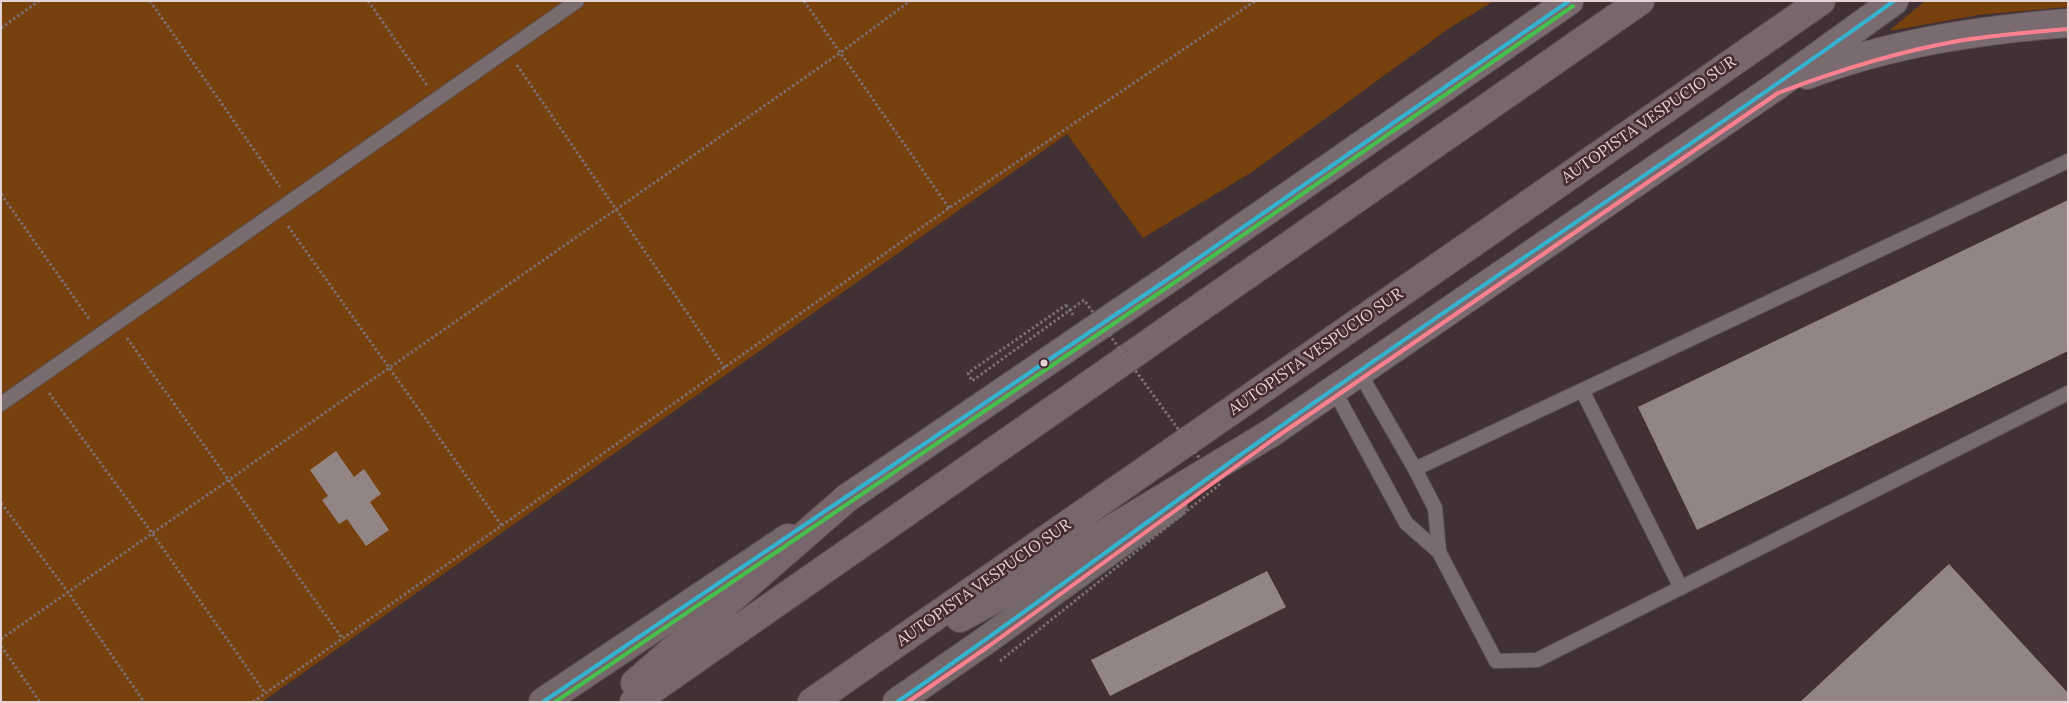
<!DOCTYPE html>
<html>
<head>
<meta charset="utf-8">
<style>
  body { margin:0 }
  #map { position:relative; width:2069px; height:703px; overflow:hidden; background:#413034; font-family:Lora,serif }
  canvas { display:block }
  .frame { position:absolute; inset:0; border:2px solid #e5d2d5; pointer-events:none }
</style>
</head>
<body>
<div id="map">
<canvas width="2069" height="703"></canvas>
<div class="frame"></div>
</div>
<script>
const context = document.querySelector('canvas').getContext('2d');
context.lineJoin = 'round';
function fill(path, color) {
  context.fillStyle = color;
  context.fill(path, 'evenodd');
}
function trace(path, color, width, dash) {
  context.strokeStyle = color;
  context.lineWidth = width;
  context.lineCap = dash ? 'butt' : 'round';
  context.setLineDash(dash || []);
  context.stroke(path);
}
function write(font, color, halo, rows, align = 'center') {
  context.font = font + ' Lora,serif';
  context.lineWidth = 5;
  context.setLineDash([]);
  context.textBaseline = 'middle';
  context.strokeStyle = halo;
  context.fillStyle = color;
  for (const [text, x, y, turn = 0] of rows) {
    context.save();
    context.translate(x, y);
    context.rotate((+turn || 0) * Math.PI / 180);
    context.textAlign = isNaN(turn) ? turn : align;
    if (halo) context.strokeText(text, 0, 0);
    context.fillText(text, 0, 0);
    context.restore();
  }
}
const green = new Path2D(`
  M1 1H1494L1448 29 1252 172 1143 238 1067 134 262 702H1Z
  M1925 1H2068V7L1978 15 1889 31Z`);
const building = new Path2D(`
  M2068 200V351L1697 530 1638 407Z
  M336 451 354 477 364 469 381 494 370 502 389 530 366 546 347 519 339 524 322 500 328 496 310 470Z
  M1949 564 2068 693V702H1800Z
  M1267 571 1286 607 1110 696 1091 660Z`);
const path = new Path2D(`
  M150 1 280 187
  M368 1 427 85
  M804 1 949 208
  M1 28 39 1
  M517 65 725 368
  M1 194 90 320
  M288 226 502 526
  M1066 305 1073 315
  M127 338 342 638
  M49 393 152 533 265 693
  M1 503 68 592 144 702
  M1 639 840 53 910 1
  M1 646 40 702
  M253 702 949 208 1255 1`);
const lane = new Path2D(`
  M1359 372 1415 469 1435 508 1439 552
  M1334 390 1406 523 1439 552 1496 661 1537 660 2068 393
  M1582 390 1681 588
  M1 404 577 1
  M1415 469 2068 161`);
const secondary = new Path2D(`
  M543 702 788 538
  M897 702 985 641 1173 505`);
const primary = new Path2D(`
  M1807 75C1891 43 1979 30 2068 23
  M1271 433 1775 87 1894 1
  M847 498 1180 271 1569 1`);
const highway = new Path2D(`
  M960 618 1004 594 1271 433
  M635 683 847 498
  M634 702 1640 1
  M812 702 1821 1`);
const pathBridge = new Path2D(`
  M1000 661 1219 485 1084 300 972 381 968 373 1066 305`);
const bus1 = new Path2D(`
  M543 702 1180 271 1569 1
  M897 702C1023 615 1145 522 1270 434 1476 287 1689 149 1894 1`);
const bus2 = new Path2D(`
  M908 702 989 646 1275 438 1778 93C1836 71 1896 52 1958 41 1994 35 2031 32 2068 29`);
const bus3 = new Path2D(`
  M555 702 1184 276 1573 6`);
const markers = [
  [1044,363,4.5,"#e5d2d5"]
];
const streetNames = [
  ["AUTOPISTA VESPUCIO SUR",1649,120,-35],
  ["AUTOPISTA VESPUCIO SUR",1316,352,-35],
  ["AUTOPISTA VESPUCIO SUR",984,583,-35]
];
fill(green, '#76410d');
fill(building, '#948585');
trace(lane, '#5c4e51', 16);
trace(secondary, '#5c4e51', 30);
trace(primary, '#5c4e51', 30);
trace(highway, '#5c4e51', 30);
trace(path, '#7a6e70', 3, [2.5, 2.5]);
trace(lane, '#796c6e', 14);
trace(secondary, '#76676b', 28);
trace(primary, '#7a6b70', 28);
trace(highway, '#77666b', 28);
trace(pathBridge, '#7a6e70', 3, [2.5, 2.5]);
trace(bus1, '#33b5d1', 4);
trace(bus2, '#ff808e', 4);
trace(bus3, '#46bf4c', 4);
for (const [x, y, r, color] of markers) {
  const dot = new Path2D();
  dot.arc(x, y, r, 0, 2 * Math.PI);
  context.fillStyle = color;
  context.fill(dot);
  trace(dot, '#472a30', 2);
}
write('16px', '#e5d2d5', '#472a30', streetNames);
</script>
</body>
</html>
